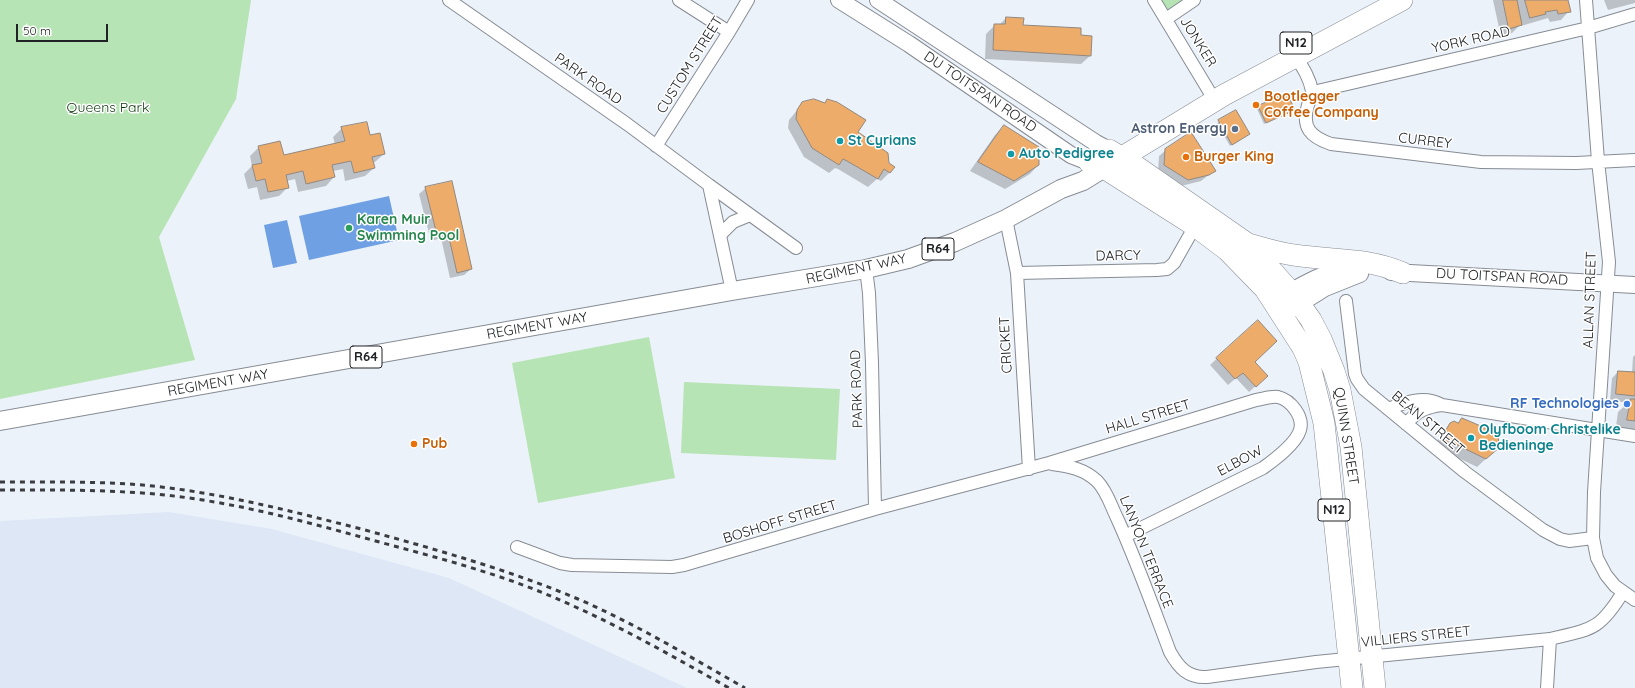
<!DOCTYPE html>
<html>
<head>
<meta charset="utf-8">
<style>
  body { margin:0 }
  #map { position:relative; width:1635px; height:688px; overflow:hidden; background:#ecf2fa; font-family:Quicksand,sans-serif }
  canvas { display:block }
  .scale { position:absolute; left:16px; top:24px; width:92px; height:18px; box-sizing:border-box; border:2px solid #202225; border-top:0; padding-left:5px; font-size:12px; line-height:14px; white-space:nowrap; color:#202225; -webkit-text-stroke:3px #fff; paint-order:stroke }
</style>
</head>
<body>
<div id="map">
<canvas width="1635" height="688"></canvas>
<div class="scale">50 m</div>
</div>
<script>
const context = document.querySelector('canvas').getContext('2d');
context.lineJoin = 'round';
function fill(path, color) {
  context.fillStyle = color;
  context.fill(path, 'evenodd');
}
function trace(path, color, width, dash) {
  context.strokeStyle = color;
  context.lineWidth = width;
  context.lineCap = dash ? 'butt' : 'round';
  context.setLineDash(dash || []);
  context.stroke(path);
}
function write(font, color, halo, rows, align = 'center') {
  context.font = font + ' Quicksand,sans-serif';
  context.lineWidth = 3;
  context.setLineDash([]);
  context.textBaseline = 'middle';
  context.strokeStyle = halo;
  context.fillStyle = color;
  for (const [text, x, y, turn = 0] of rows) {
    context.save();
    context.translate(x, y);
    context.rotate((+turn || 0) * Math.PI / 180);
    context.textAlign = isNaN(turn) ? turn : align;
    if (halo) context.strokeText(text, 0, 0);
    context.fillText(text, 0, 0);
    context.restore();
  }
}
const built = new Path2D(`
  M169 512 272 529 449 578 687 688H0V521Z`);
const green = new Path2D(`
  M0 0H251L236 99 159 237 195 360 0 399Z
  M1149 0H1194L1161 19Z
  M649 337 675 478 538 503 512 363Z
  M684 382 840 389 836 460 681 453Z`);
const water = new Path2D(`
  M389 196 399 240 309 260 299 216Z
  M287 220 297 263 273 268 264 225Z`);
const shadow = new Path2D(`
  M1493 0H1567L1569 11 1561 20 1550 22 1548 18 1521 26V24L1512 33 1501 37Z
  M1604 0H1635V3L1608 10Z
  M1006 18 1022 26 1080 36 1090 56 1081 64 985 59 986 34 995 25H999Z
  M828 100 890 172 881 181 877 179 868 187 838 169 835 168 829 173 804 157 788 128 789 120 803 103 824 104Z
  M1259 107 1294 110 1264 124 1257 109Z
  M1236 111 1249 134 1230 146 1217 123Z
  M1004 126 1038 165 1030 174 1005 189 970 171 995 135Z
  M342 128 369 136 384 154 375 162 372 163 374 168 365 176 345 181 343 169 333 171 334 177 326 186 298 192 295 179 287 181 288 187 279 196 260 200 257 187 248 189 244 174 252 166 250 156 259 147 283 156 335 144 333 137Z
  M1166 150 1215 170 1201 181 1181 186 1158 172 1159 156Z
  M426 188 471 269 464 275 450 278 441 238 431 241 419 194Z
  M1258 321 1254 362 1260 382 1249 392 1236 378 1228 385 1210 365Z
  M1635 355V435L1615 433 1618 412 1628 403 1610 400 1612 378 1618 372 1632 373 1633 357Z
  M1451 424 1490 455 1477 467 1442 450 1436 442Z`);
const building = new Path2D(`
  M1503 0H1517L1522 25 1509 29Z
  M1525 0H1568L1571 12 1558 14 1557 10 1545 12 1546 14 1530 18Z
  M1006 17 1024 18 1023 25 1081 28V35L1092 36 1091 56 993 50 994 24H1005Z
  M1287 93 1295 110 1266 123 1258 106Z
  M814 99 825 103 827 99 837 102 866 120 858 132 888 153 889 163 895 167 890 173 884 169 878 179 847 161 843 159 839 165 812 148 796 119 797 110 802 102Z
  M1236 110 1250 134 1232 145 1218 120Z
  M367 122 370 135 380 133 385 154 372 157 375 168 354 173 351 161 332 165 335 177 306 184 303 171 286 175 289 188 268 192 265 179 256 181 252 165 262 163 258 146 280 141 284 155 345 141 341 127Z
  M1004 125 1039 147V165L1014 181 978 162Z
  M1191 132 1216 171 1209 175 1188 180 1164 165 1165 149Z
  M452 181 472 269 457 273 448 233 437 235 425 187Z
  M1258 320 1277 341 1255 362 1268 376 1256 387 1243 373 1235 379 1216 358Z
  M1618 371 1635 372V396L1616 394Z
  M1631 399H1635V421L1627 420Z
  M1462 418 1497 433 1500 447 1486 459 1451 442 1444 441 1446 435 1444 433 1450 423 1454 421 1458 423Z`);
const street = new Path2D(`
  M449 0 627 124 709 185 732 291
  M679 0 729 32
  M1154 0 1215 101
  M1586 0 1598 161 1609 262 1594 492 1593 538 1597 558 1606 575 1615 586 1635 600
  M1166 19 1194 0
  M1290 47C1298 61 1309 74 1312 91 1313 95 1309 101 1308 105 1301 128 1311 137 1331 144L1481 162 1576 163 1635 160
  M1313 92 1588 28 1635 14
  M656 146 729 32 748 0
  M709 185 796 248
  M1006 219 1017 273 1029 469
  M720 235 733 222 750 215
  M866 269 869 293 872 363 875 509
  M1017 273 1157 270 1167 269 1174 263 1195 226
  M1346 301 1355 374 1357 379 1364 389 1465 472 1543 530 1560 539 1569 541 1593 538
  M1388 409C1404 403 1423 395 1440 404
  M1406 424C1417 411 1426 407 1442 405L1635 436
  M1052 464C1069 466 1084 469 1097 481 1107 491 1111 506 1117 518 1137 562 1153 607 1170 652 1179 668 1188 678 1207 677L1316 662 1550 639C1592 629 1600 630 1623 592
  M517 547 560 563 572 565 672 567 684 565 875 509 1049 463 1256 400C1263 399 1271 396 1278 397 1291 400 1304 417 1300 430 1296 444 1274 460 1263 468L1125 536
  M1547 688 1550 639`);
const secondary = new Path2D(`
  M839 0 909 44 1071 155 1089 162
  M878 0 1096 143 1109 150
  M1391 272 1635 285
  M1281 297C1308 282 1328 268 1360 270
  M1290 310 1325 288 1360 274`);
const primary = new Path2D(`
  M0 421 732 291 866 269 908 259 955 242 1006 219 1061 189 1083 181 1104 168`);
const highway = new Path2D(`
  M1109 150 1133 164 1248 244 1291 292 1311 320 1321 339 1334 371 1340 390 1351 447 1375 688
  M1089 162 1104 168 1118 177 1195 226 1227 250 1265 289 1303 348 1309 362 1324 423 1352 688
  M1111 164 1224 95 1402 0
  M1248 244C1263 248 1278 253 1294 255 1334 261 1364 257 1403 273`);
const rail = new Path2D(`
  M0 482C51 482 103 481 153 486 226 494 295 512 365 530 438 550 509 570 578 599 636 624 690 657 745 688
  M0 490C65 490 131 489 196 499 263 509 328 528 394 546 450 561 509 577 562 601 620 626 674 657 729 688`);
const markers = [
  [1256,105,4,"#e8710a"],
  [1235,129,4,"#5c6f8a"],
  [840,141,4,"#0f9aa8"],
  [1011,154,4,"#0f9aa8"],
  [1186,157,4,"#e8710a"],
  [349,228,4,"#2e9e5b"],
  [1627,404,4,"#3f7fe0"],
  [1471,438,4,"#0f9aa8"],
  [414,444,4,"#e8710a"]
];
const shields = [
  [1296,43,32],
  [938,249,32],
  [366,357,32],
  [1334,510,32]
];
const shieldNames = [
  ["N12",1296,43],
  ["R64",938,249],
  ["R64",366,357],
  ["N12",1334,510]
];
const streetNames = [
  ["YORK ROAD",1471,40,-13],
  ["JONKER",1198,42,58],
  ["CUSTOM STREET",690,65,-58],
  ["PARK ROAD",588,79,35],
  ["DU TOITSPAN ROAD",980,92,34],
  ["CURREY",1425,141,7],
  ["DARCY",1118,256,-1],
  ["REGIMENT WAY",856,269,-12],
  ["DU TOITSPAN ROAD",1502,277,3],
  ["ALLAN STREET",1590,300,-88],
  ["REGIMENT WAY",537,326,-10],
  ["CRICKET",1006,345,-93],
  ["REGIMENT WAY",218,383,-10],
  ["PARK ROAD",857,389,-92],
  ["HALL STREET",1148,417,-17],
  ["BEAN STREET",1428,423,40],
  ["QUINN STREET",1346,436,81],
  ["ELBOW",1240,461,-28],
  ["BOSHOFF STREET",780,522,-17],
  ["LANYON TERRACE",1146,552,68],
  ["VILLIERS STREET",1416,637,-6]
];
const foodNames = [
  ["Bootlegger",1264,97],
  ["Coffee Company",1264,113],
  ["Burger King",1194,157],
  ["Pub",422,444]
];
const parkNames = [
  ["Queens Park",108,108]
];
const serviceNames = [
  ["Astron Energy",1227,129]
];
const cultureNames = [
  ["St Cyrians",848,141],
  ["Auto Pedigree",1019,154],
  ["Olyfboom Christelike",1479,430],
  ["Bedieninge",1479,446]
];
const leisureNames = [
  ["Karen Muir",357,220],
  ["Swimming Pool",357,236]
];
const shopNames = [
  ["RF Technologies",1619,404]
];
fill(built, '#dde7f6');
fill(green, '#b7e4b4');
fill(water, '#6ea0e3');
fill(shadow, '#0003');
fill(building, '#eeac6a');
trace(building, '#8f8881', 1);
trace(street, '#878c94', 14);
trace(secondary, '#878c94', 18);
trace(primary, '#878c94', 20);
trace(highway, '#878c94', 22);
trace(street, '#fff', 12);
trace(secondary, '#fff', 16);
trace(primary, '#fff', 18);
trace(highway, '#fff', 21);
trace(rail, '#3a3c40', 3, [5, 5]);
for (const [x, y, r, color] of markers) {
  const dot = new Path2D();
  dot.arc(x, y, r, 0, 2 * Math.PI);
  context.fillStyle = color;
  context.fill(dot);
  trace(dot, '#fff', 1.5);
}
for (const [x, y, w] of shields) {
  const box = new Path2D();
  box.roundRect(x - w / 2, y - 11, w, 22, 3);
  context.fillStyle = '#fff';
  context.fill(box);
  trace(box, '#202225', 1);
}
write('bold 13px', '#202225', null, shieldNames);
write('14px', '#202225', '#fff', streetNames);
write('bold 14px', '#c56008', '#fff', foodNames, 'left');
write('14px', '#0d3a0e', '#fff', parkNames);
write('bold 14px', '#4e5e75', '#fff', serviceNames, 'right');
write('bold 14px', '#0d838f', '#fff', cultureNames, 'left');
write('bold 14px', '#27864d', '#fff', leisureNames, 'left');
write('bold 14px', '#366cbe', '#fff', shopNames, 'right');
</script>
</body>
</html>
